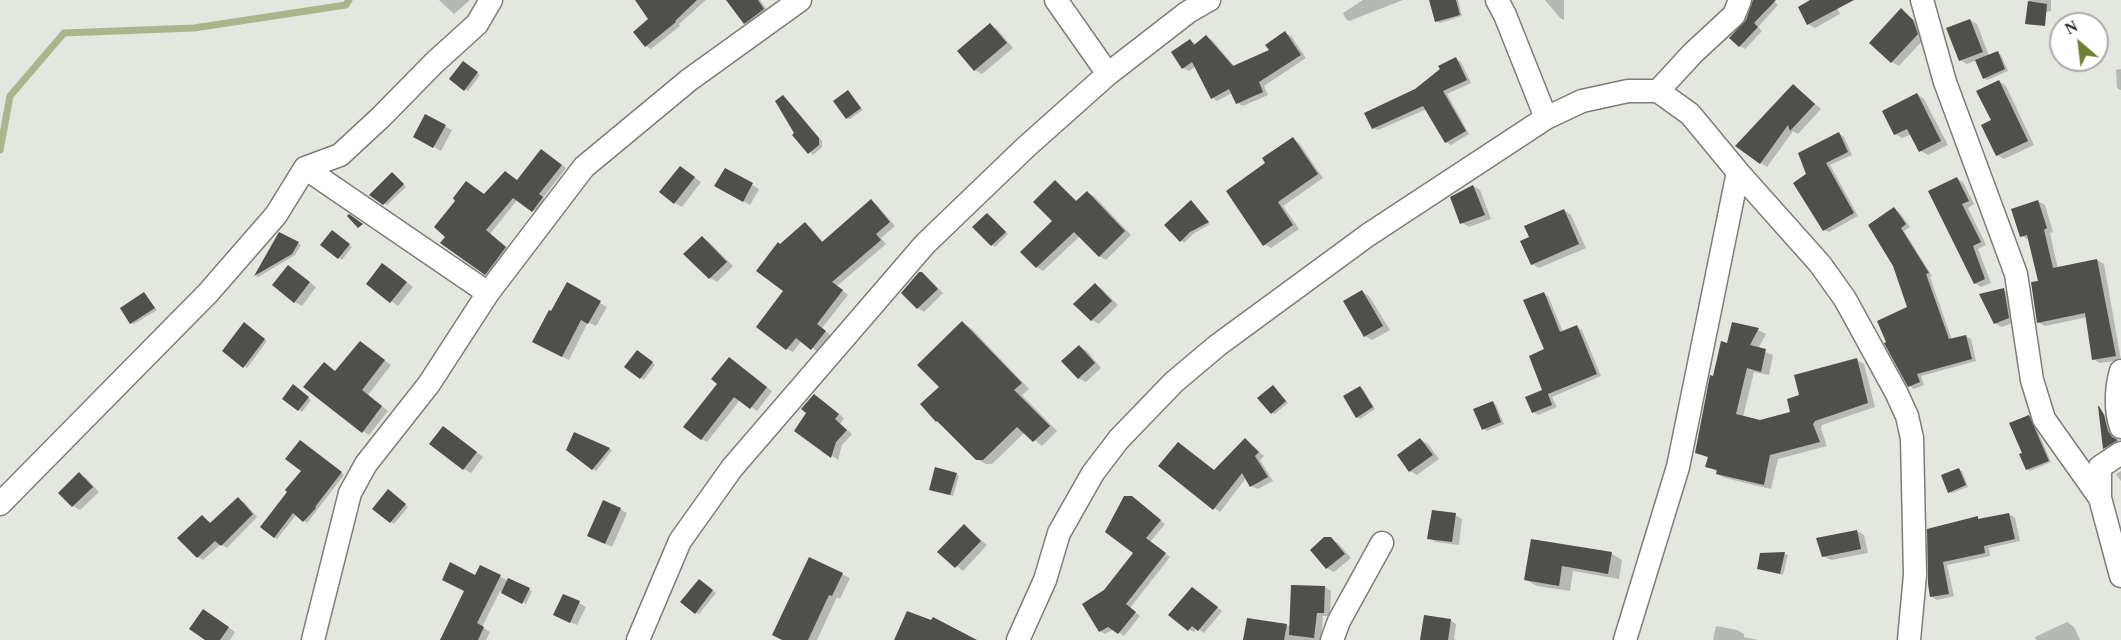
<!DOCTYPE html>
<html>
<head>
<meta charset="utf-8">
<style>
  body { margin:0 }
  #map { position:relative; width:2121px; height:640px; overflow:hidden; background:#e4e6e0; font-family:"Times New Roman",serif }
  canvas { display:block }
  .north { position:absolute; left:2049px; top:12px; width:60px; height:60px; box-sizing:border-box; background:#fff; border:2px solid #ababaa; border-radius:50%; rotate:332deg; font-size:16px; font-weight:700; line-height:24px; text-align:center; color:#2c2d2b }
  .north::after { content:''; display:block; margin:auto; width:21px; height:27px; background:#708131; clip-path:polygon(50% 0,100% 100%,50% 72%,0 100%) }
</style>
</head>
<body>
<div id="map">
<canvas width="2121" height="640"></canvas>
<div class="north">N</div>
</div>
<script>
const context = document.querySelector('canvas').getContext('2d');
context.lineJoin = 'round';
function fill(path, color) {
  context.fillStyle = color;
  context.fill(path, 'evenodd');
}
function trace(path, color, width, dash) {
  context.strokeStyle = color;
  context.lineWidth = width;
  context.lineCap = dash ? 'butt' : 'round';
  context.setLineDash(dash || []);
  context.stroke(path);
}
const shadow = new Path2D(`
  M439 0H470L454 14Z
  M636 0H706L679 24 680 26 651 49 646 46 650 20Z
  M728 0H760L770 14 752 27 745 23Z
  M1363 0H1403L1349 21 1346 19 1343 13Z
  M1443 0H1458L1462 16 1440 23 1436 21Z
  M1545 0H1564V20L1560 18Z
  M1754 0H1773L1778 5 1758 27 1762 31 1745 49 1740 46Z
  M1814 0H1833L1840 14 1815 28 1808 24Z
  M2029 0H2051V11L2033 15 2028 12Z
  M1901 10 1920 25 1924 39 1899 66 1892 62Z
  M1970 20 1977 24 1989 56 1998 53 2001 55 2008 71 1987 80 1984 78 1977 60 1967 64 1960 60Z
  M990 25 997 29 1013 48 982 74 975 70Z
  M1285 33 1291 36 1306 58 1264 86 1268 95 1243 106 1237 103 1232 93 1217 101 1212 97 1196 66 1189 71 1183 68 1190 41 1197 44 1207 37 1212 40 1235 67 1271 50Z
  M1456 59 1461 62 1471 83 1447 94 1469 134 1451 145 1446 142 1427 109 1378 130 1373 128 1415 91Z
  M467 65 480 75 468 91 465 89Z
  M2121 69V90H2120L2117 88 2116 70Z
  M1999 81 2006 86 2034 145 2004 159 1997 155 1993 121Z
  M1794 86 1821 109 1798 134 1793 131 1767 167 1761 163Z
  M848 92 863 110 850 119 847 118Z
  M1917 94 1924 99 1948 145 1928 155 1921 151 1912 134 1902 138 1895 134Z
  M783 97 822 141V147L813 155 794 135 796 133Z
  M426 116 452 130 441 151 415 136Z
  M1839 134 1844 137 1852 155 1830 165 1858 216 1829 232 1824 230 1808 174Z
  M1293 139 1299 143 1323 178 1283 206 1299 229 1271 248 1264 244 1267 164Z
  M546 153 566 168 543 198 547 201 537 213 518 199 490 234 510 250 490 276 486 273 485 195 518 181Z
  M726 170 759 189 750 205 716 186Z
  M687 172 701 182 682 207 675 203Z
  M396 176 406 187 387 205 371 195Z
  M1957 179 1963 182 1974 204 1968 208 1986 245 1978 249 1991 283 1981 287 1975 283Z
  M1056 182 1078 202 1087 193 1094 196 1131 235 1106 260 1099 256 1080 236 1043 271 1037 267 1054 221Z
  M1473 186 1480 190 1491 219 1469 227 1462 223Z
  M871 201 877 205 895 226 881 238 886 244 837 286 848 295 822 328 831 336 818 352 802 340 793 352 787 349 780 245 805 224 811 228 824 243Z
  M2038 201 2045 205 2053 232 2050 233 2058 269 2097 260 2104 264 2121 360 2100 363 2093 359 2088 317 2045 326 2038 322 2040 282 2029 240 2022 236Z
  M1191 202 1210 224 1193 234 1184 243 1166 225Z
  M1894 209 1899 212 1910 227 1904 231 1932 276 1930 277 1952 340 1966 336 1971 339 1976 361 1921 376 1924 385 1914 389 1910 386 1909 308Z
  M1564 210 1571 215 1586 248 1539 268 1532 264 1531 238Z
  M990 216 1008 234 995 247 992 245Z
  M280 234 301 245 295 255 258 277 256 276Z
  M335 234 352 247 342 260 323 245Z
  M702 238 709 242 733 266 717 282 710 278Z
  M390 269 413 287 398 306 368 284Z
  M295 271 316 287 302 306 295 302Z
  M921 274 928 278 943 293 924 312 918 308Z
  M568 284 607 307 596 326 588 322 569 360 541 346 552 313Z
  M1095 285 1102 289 1118 305 1099 324 1092 320Z
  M2004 290 2011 294 2015 322 2002 327 1995 323Z
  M1362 292 1369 296 1390 330 1372 340 1365 336Z
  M144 294 157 310 134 324 131 323Z
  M1543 294 1548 296 1563 332 1577 327 1582 330 1601 376 1552 397 1557 407 1538 415 1533 412 1544 390 1546 350Z
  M962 323 971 328 1029 389 1022 395 1057 431 1042 446 1025 432 992 464H986L977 459 937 421 922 404 941 387Z
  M1733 323 1758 330 1766 334 1758 349 1773 355 1769 375 1754 372 1743 417 1760 422 1792 413 1801 396 1857 360 1864 364 1875 407 1822 425 1821 429 1827 446 1778 459 1771 489 1725 478 1717 474 1718 472 1707 466 1709 458 1696 452 1714 378 1728 345Z
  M247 325 267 341 247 368 244 366Z
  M366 346 391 365 368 395 388 411 369 435 363 431 336 373Z
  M1080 347 1087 351 1101 368 1086 382 1078 378Z
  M640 353 655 365 644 380 641 378Z
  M735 363 772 391 757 411 740 400 707 442 701 439Z
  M1273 387 1288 403 1275 414 1272 413Z
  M1360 387 1363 389 1375 409 1360 419 1357 417Z
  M297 388 311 400 302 412 299 410Z
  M820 399 844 418 840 424 852 434 842 445 838 460 796 430Z
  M1493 403 1496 405 1504 424 1487 431 1484 429Z
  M2099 407 2107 418 2111 434 2119 443 2107 449 2104 448Z
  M2029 417 2032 418 2051 462 2030 471 2027 469 2024 454Z
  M450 432 483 457 471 473 464 469Z
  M575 434 612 450 596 471 593 469Z
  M1245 440 1264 456 1260 460 1273 481 1258 489 1251 486 1246 478 1220 512 1160 466 1215 471Z
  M1421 440 1428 444 1439 459 1417 475 1410 471Z
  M303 444 344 475 307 523 297 514 277 539 274 537 289 492 304 471Z
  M1959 470 1962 471 1968 487 1952 493 1949 492Z
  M2121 471V481L2116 474Z
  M79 474 86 478 99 492 80 510 73 506Z
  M956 474 959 476 953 496 934 491Z
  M391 493 408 507 394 524 374 509Z
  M238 499 244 502 257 517 227 548 221 544 203 560 198 557 202 517 211 523Z
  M1138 501 1165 524 1150 542 1170 557 1130 608 1140 616 1124 636 1114 629 1105 634 1100 631 1105 591 1135 553Z
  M620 509 627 513 612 547 596 539Z
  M2009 514 2015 518 2020 541 1989 548 1990 556 1947 565 1954 596 1937 600 1932 597 1929 530 1977 518 1981 520Z
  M1455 515 1462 519 1459 545 1436 542 1429 538Z
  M964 526 987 545 963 571 940 552Z
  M1857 531 1864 535 1868 553 1831 560 1823 556Z
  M1331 539 1338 543 1351 558 1334 572 1327 568 1312 550Z
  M1533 541 1612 554 1622 560 1619 579 1573 571 1570 591 1537 586 1526 580Z
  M1761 554H1785L1788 555 1783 575 1758 568Z
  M810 559 850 578 840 599 837 597 817 640H784Z
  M476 577H500L532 591 526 604 500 591 482 627 490 632 486 640H442Z
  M702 582 716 593 699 614 696 613Z
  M1325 587 1331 591 1330 616H1323L1321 640H1245L1249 620 1291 626Z
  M1198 592 1222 611 1204 633 1197 628 1194 632 1189 629Z
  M579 603 586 607 577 625 562 619Z
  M211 615 235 632 230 640H208Z
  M1450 620 1456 624 1454 639 1456 640H1421Z
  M2067 622 2074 627 2080 640H2036L2035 637Z
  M1716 626 1737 630 1744 634V637L1758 640H1713Z`);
const stream = new Path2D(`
  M0 150 10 96 64 33 194 28 346 5 349 0`);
const building = new Path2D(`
  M635 0H697L675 21 676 22 645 47 633 32 648 19Z
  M726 0H758L764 9 744 24Z
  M1429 0H1456L1460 15 1435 22Z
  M1753 0H1776L1754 23 1758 27 1739 47 1729 38 1746 20Z
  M1810 0H1854L1807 25 1798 7Z
  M2028 1 2047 4 2045 26 2025 24Z
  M1901 8 1913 20 1918 34 1891 63 1869 43Z
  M1970 19 1983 52 1959 61 1946 28Z
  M990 23 1007 43 974 71 957 51Z
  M1285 31 1301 55 1259 82 1263 92 1236 104 1229 89 1211 99 1192 62 1182 69 1171 52 1190 39 1194 45 1206 35 1233 66 1269 50 1265 45Z
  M1998 51 2005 69 1983 79 1975 60Z
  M1456 57 1467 80 1443 91 1466 131 1445 143 1423 106 1372 129 1364 113 1415 89 1440 69 1438 66Z
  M463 61 478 72 464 91 449 79Z
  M1999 80 2028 141 1996 156 1981 125 1991 120 1976 91Z
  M1793 84 1815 104 1790 131 1788 125 1760 164 1735 146Z
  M848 90 861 108 846 119 833 101Z
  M1917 93 1941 141 1919 152 1907 129 1894 135 1882 111Z
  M783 95 819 138V145L808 154 792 135 794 133 775 101Z
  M425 114 446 125 433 148 413 137Z
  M1839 132 1848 152 1826 163 1854 213 1823 231 1793 183 1806 174 1798 153Z
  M1293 137 1318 174 1278 202 1293 225 1263 246 1226 191 1265 163 1262 158Z
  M541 149 562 165 539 194 543 197 532 212 513 198 486 230 506 247 485 275 440 243 445 237 434 227 455 201 453 198 466 181 484 194 505 171 517 180Z
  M680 166 695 177 674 204 659 192Z
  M725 168 753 183 743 202 714 186Z
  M392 172 404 184 383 205 369 195Z
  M1957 177 1969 201 1962 204 1981 242 1973 246 1985 279 1974 284 1928 191Z
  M1055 180 1076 201 1087 191 1125 231 1099 257 1074 232 1036 268 1020 252 1052 221 1033 202Z
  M1473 185 1485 215 1460 224 1450 197Z
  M871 199 890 222 876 234 881 240 832 282 843 290 817 324 826 331 811 350 796 338 786 350 756 327 783 291 756 271 778 242 780 244 805 222 822 242Z
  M1191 200 1209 222 1190 232 1180 242 1164 225Z
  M2038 200 2047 228 2044 230 2053 268 2097 259 2116 356 2092 360 2085 313 2037 323 2031 282 2038 281 2027 235 2020 237 2011 209Z
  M1894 207 1906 224 1901 228 1929 273 1926 274 1949 339 1966 335 1972 359 1917 374 1920 382 1908 387 1884 343 1886 342 1877 321 1907 307 1893 266 1868 225Z
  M1564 209 1579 244 1531 265 1520 241 1529 237 1524 226Z
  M987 213 1006 232 991 246 972 227Z
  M349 214 363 224 358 228 347 216Z
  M332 230 350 244 338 259 320 245Z
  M279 232 299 242 292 254 254 276Z
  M702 236 727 262 709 279 683 254Z
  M382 263 407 282 390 303 366 284Z
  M288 265 310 282 294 303 272 285Z
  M919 272H922L938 289 917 309 901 293Z
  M567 282 601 301 588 324 581 320 562 357 532 342 549 310 551 311Z
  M1095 283 1112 301 1091 321 1073 304Z
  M2004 288 2009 318 1994 324 1979 294Z
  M1362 290 1383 326 1364 337 1343 301Z
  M144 292 155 308 130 324 120 308Z
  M1544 292 1560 332 1577 325 1597 374 1548 394 1552 405 1532 413 1525 397 1542 390 1529 356 1544 349 1523 300Z
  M962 321 1022 383 1014 390 1050 426 1033 442 1017 427 983 460H976L937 421 936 422 920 404 939 387 917 365Z
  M244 322 265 339 243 368 222 351Z
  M1732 322 1759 328 1750 345 1766 349 1761 372 1747 368 1736 414 1760 420 1790 412 1787 399 1799 395 1794 375 1857 358 1868 403 1815 421 1813 424 1820 442 1770 455 1764 485 1716 474 1717 470 1705 467 1708 457 1695 453 1710 375 1713 376 1721 341 1727 343Z
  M360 341 385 360 362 390 382 406 362 433 303 387 324 362 335 371Z
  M1079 345 1095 363 1078 379 1061 361Z
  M637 350 653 362 640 379 624 367Z
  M729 357 767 387 750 409 734 397 701 440 683 427 717 384 711 379Z
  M293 384 309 397 298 411 282 399Z
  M1273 385 1286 401 1271 414 1257 398Z
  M1360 386 1373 407 1356 418 1343 396Z
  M814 394 839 414 835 419 847 430 836 442 831 458 794 431 806 413 801 409Z
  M1493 401 1501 422 1482 430 1473 409Z
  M2098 406H2099L2104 415 2108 431 2112 437 2118 440 2103 449Z
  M2029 415 2049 461 2026 470 2019 454 2022 453 2009 423Z
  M443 426 477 452 463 470 429 444Z
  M574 432 610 448 592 470 566 450Z
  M1245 438 1259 452 1255 456 1268 477 1250 487 1242 473 1213 510 1158 466 1178 442 1214 470Z
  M1420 438 1433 455 1409 472 1397 455Z
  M300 440 342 472 315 507 316 508 303 522 293 513 274 538 260 527 287 492 285 490 301 471 285 459Z
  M935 467 957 473 950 495 929 490Z
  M1959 468 1966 485 1948 493 1941 475Z
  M79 472 93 487 72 507 58 493Z
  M388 489 406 504 390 523 372 509Z
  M1124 496H1132L1161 520 1146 538 1166 553 1126 604 1136 612 1118 634 1108 627 1099 632 1082 604 1104 590 1133 553 1105 532Z
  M238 497 253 514 221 546 215 541 197 558 177 538 202 515 210 523Z
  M603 500 621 508 605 544 587 536Z
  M1432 510 1456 513 1452 542 1427 539Z
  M2009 513 2015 539 1984 546 1985 553 1943 562 1949 594 1930 597 1928 584 1927 529 1978 516V519Z
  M964 524 981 541 955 568 937 552Z
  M1857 530 1861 549 1822 557 1816 538Z
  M1324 537H1331L1345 554 1326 569 1310 550Z
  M1531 539 1612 552 1608 574 1562 566 1559 586 1524 580Z
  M1785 552 1780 574 1757 569 1760 553Z
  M809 557 843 573 832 596 829 595 808 640H782L772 635Z
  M450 562 475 575 480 565 501 575 477 623 484 627 478 640H440L464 591 442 580Z
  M508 578 530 588 522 604 501 593Z
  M699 579 713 590 695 614 680 602Z
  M1291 585 1325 586 1324 613H1317L1314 638 1289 635Z
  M1192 587 1218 607 1198 631 1192 626 1188 631 1168 615Z
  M563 594 580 601 570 623 553 615Z
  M203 609 229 627 220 640H205L189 629Z
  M907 611 931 620 933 617 977 640H894Z
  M1424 615 1451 619 1448 640H1420Z
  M1247 618 1287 624 1284 640H1243Z`);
const street = new Path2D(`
  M1056 0 1108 74
  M1497 0 1505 15 1546 118
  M1922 0 1945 82 2016 274 2032 380 2044 419 2100 498
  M1658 91 1693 53 1734 15 1740 0
  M305 168 488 293
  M2121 371C2116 388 2115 410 2121 427
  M2121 453 2100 467V498L2121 576
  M0 504 208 293 276 215 305 168 340 155 381 117 434 63 477 24 491 0
  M313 640 350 493 366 464 429 384 488 293 584 167 689 80 800 0
  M638 640 680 541 732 468 925 244 1026 147 1108 74 1188 12 1209 0
  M1018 640 1045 580 1059 533 1093 473 1119 439 1174 382 1218 345 1368 235 1546 118 1582 101 1628 91H1658L1690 114 1738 172 1820 264 1845 299 1896 392 1907 416 1912 438 1915 575 1909 640
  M1332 640 1339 621 1382 543
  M1625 640 1678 467 1738 172`);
fill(shadow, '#0003');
trace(stream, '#aab58c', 7);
fill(building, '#4f504c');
trace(street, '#7c7d78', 25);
trace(street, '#fff', 22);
</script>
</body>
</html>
